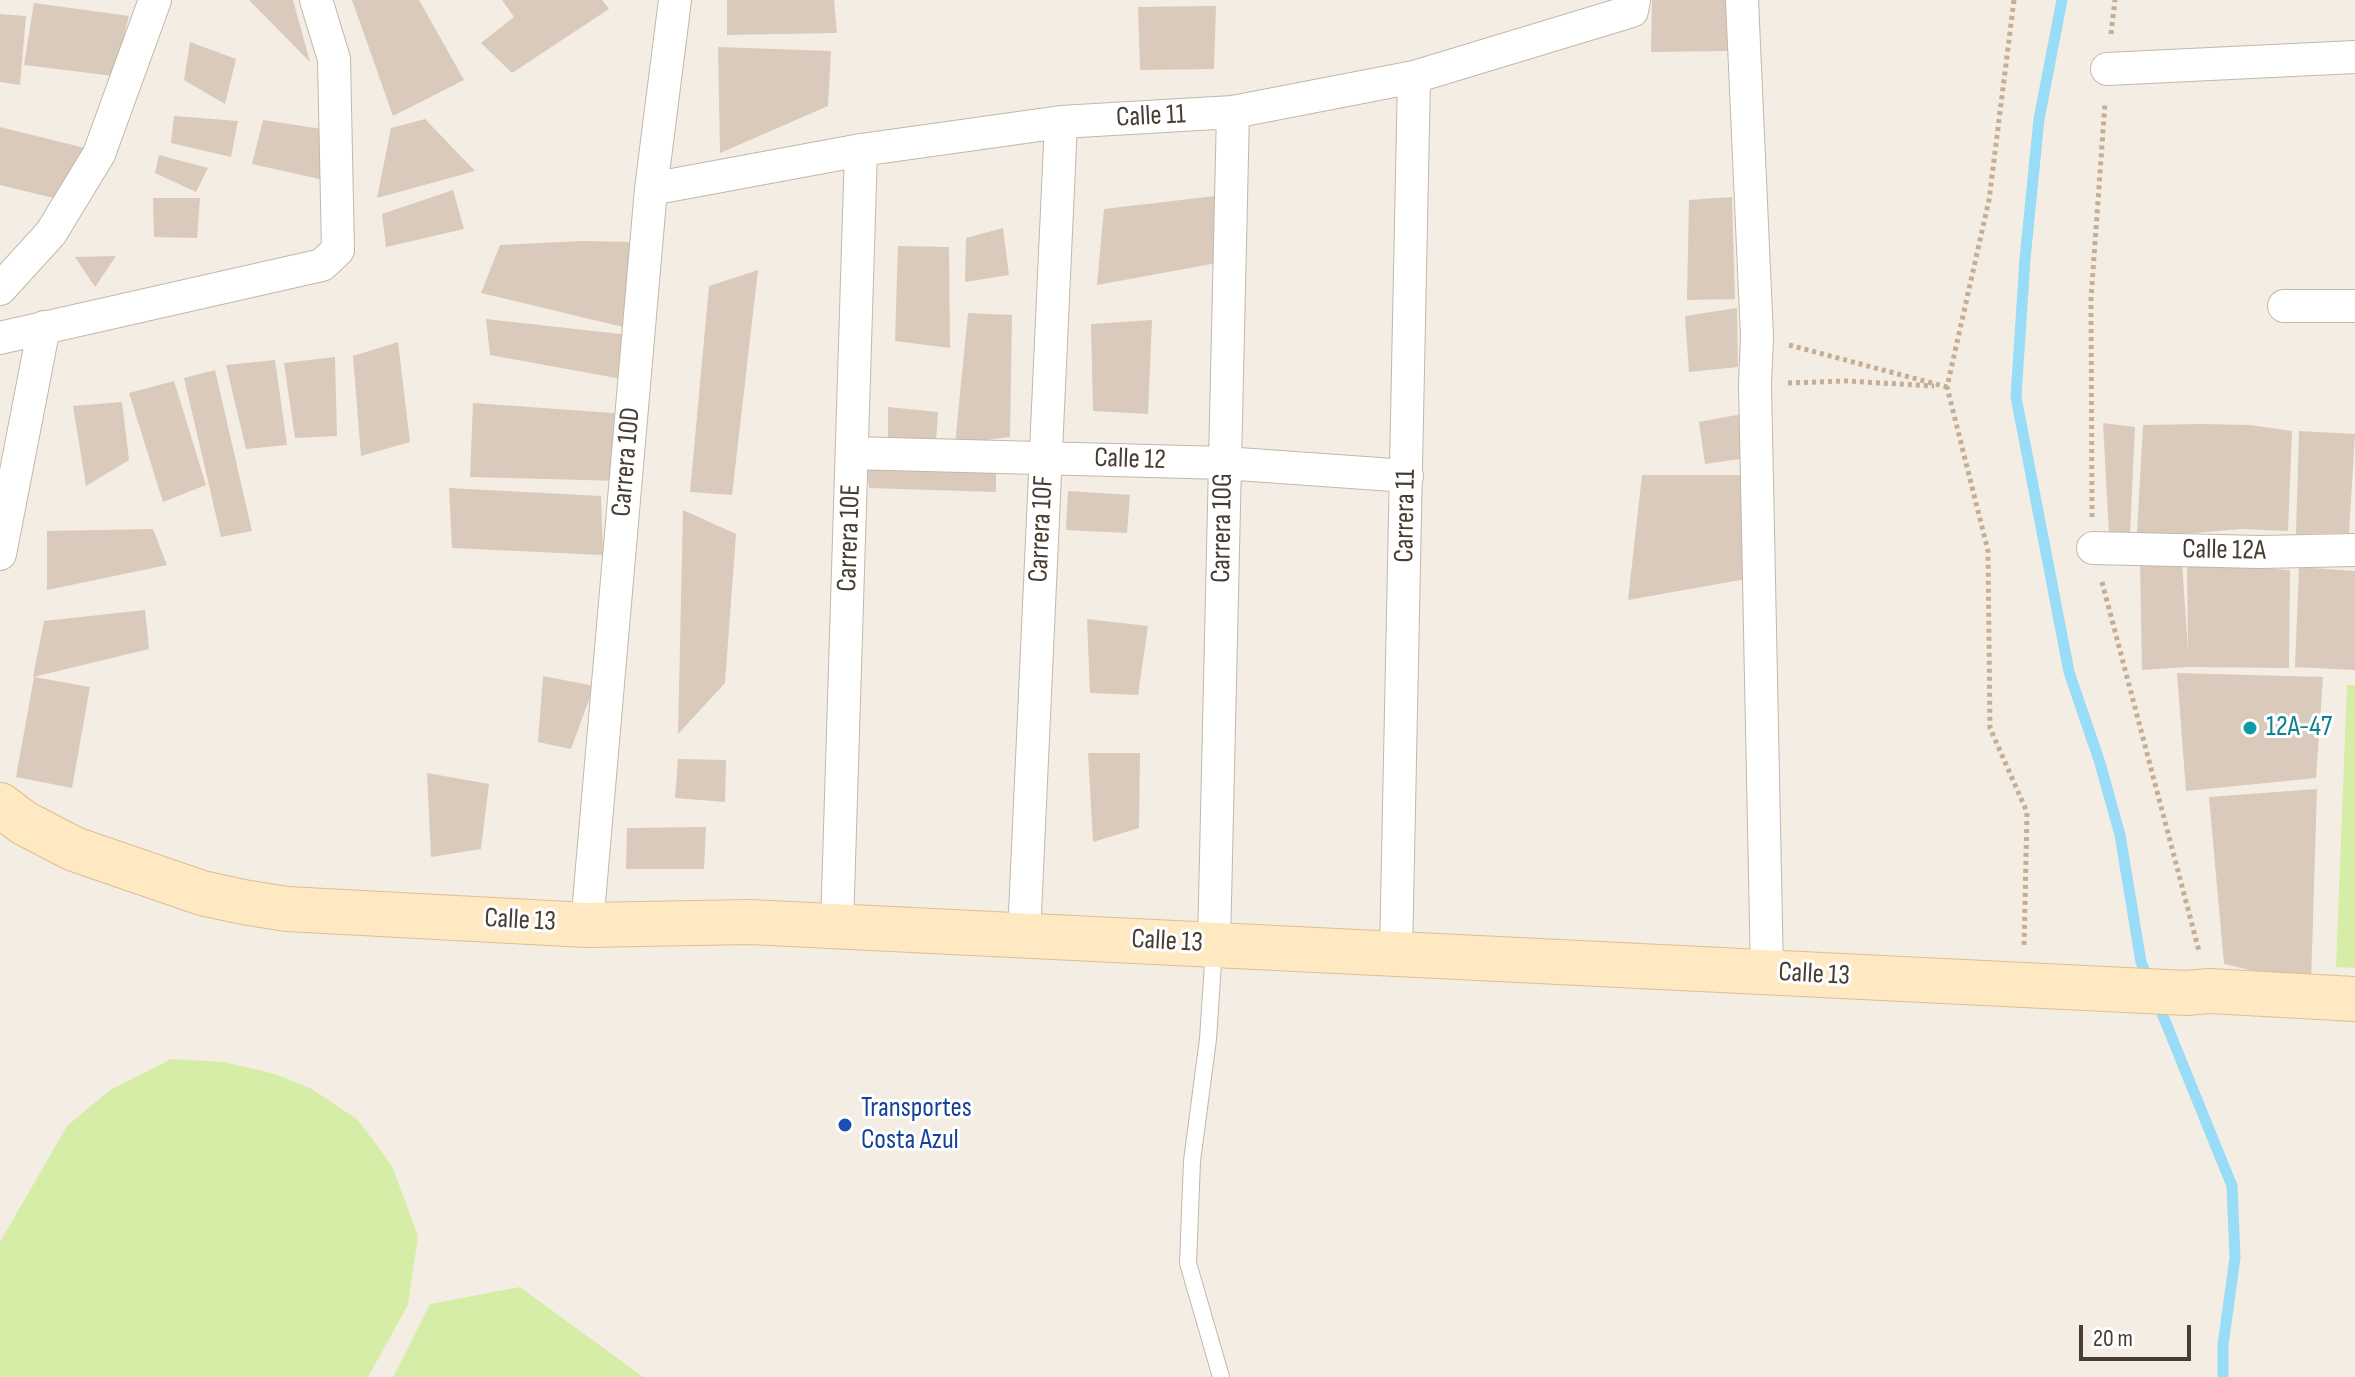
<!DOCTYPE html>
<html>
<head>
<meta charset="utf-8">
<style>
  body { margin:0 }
  #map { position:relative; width:2355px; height:1377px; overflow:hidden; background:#f4ede4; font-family:"Sofia Sans Condensed",sans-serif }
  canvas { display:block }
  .scale { position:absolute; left:2079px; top:1325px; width:112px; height:36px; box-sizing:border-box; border:4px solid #473d33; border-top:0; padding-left:10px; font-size:24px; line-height:28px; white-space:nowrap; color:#473d33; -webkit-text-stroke:6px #fff; paint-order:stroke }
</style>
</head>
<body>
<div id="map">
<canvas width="2355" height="1377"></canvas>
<div class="scale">20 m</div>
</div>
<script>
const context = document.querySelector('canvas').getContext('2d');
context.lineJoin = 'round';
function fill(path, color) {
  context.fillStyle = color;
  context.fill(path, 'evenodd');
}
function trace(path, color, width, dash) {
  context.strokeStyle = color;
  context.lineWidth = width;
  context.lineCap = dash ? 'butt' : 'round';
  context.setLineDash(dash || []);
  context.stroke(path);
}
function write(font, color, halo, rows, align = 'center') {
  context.font = font + ' "Sofia Sans Condensed",sans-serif';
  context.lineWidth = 6;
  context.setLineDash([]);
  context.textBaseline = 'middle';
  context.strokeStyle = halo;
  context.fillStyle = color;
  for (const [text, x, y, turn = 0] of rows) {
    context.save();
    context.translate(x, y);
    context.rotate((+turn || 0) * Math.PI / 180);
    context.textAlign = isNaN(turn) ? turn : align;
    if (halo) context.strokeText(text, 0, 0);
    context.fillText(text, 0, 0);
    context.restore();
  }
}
const green = new Path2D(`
  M2347 685H2355V968L2336 967Z
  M171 1059 224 1062 275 1074 312 1089 358 1120 392 1166 418 1236 408 1305 368 1377H0V1242L67 1126 110 1090Z
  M520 1287 643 1377H393L430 1304Z`);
const stream = new Path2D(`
  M2062 0 2039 119 2025 259 2016 397 2069 672 2100 763 2120 835 2141 962 2149 982
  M2157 1001 2232 1186 2235 1258 2223 1345V1377`);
const building = new Path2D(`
  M249 0H293L310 62Z
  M352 0H419L464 80 393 116Z
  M502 0H602L609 9 512 73 481 43 514 17Z
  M727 0H834L837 33 727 35Z
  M1652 0H1728V51L1651 52Z
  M34 3 129 16 114 76 24 65Z
  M1216 6 1214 69 1140 70 1138 7Z
  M0 14 26 16 20 85 0 82Z
  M190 42 236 59 225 104 184 80Z
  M718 47 831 51 828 106 720 153Z
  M174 116 238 121 231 157 171 143Z
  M425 119 475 171 377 198 391 128Z
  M263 120 329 130 324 180 252 164Z
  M0 127 85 148 62 200 0 185Z
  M159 155 208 168 196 192 155 173Z
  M453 190 464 229 386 247 382 214Z
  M1215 196 1217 263 1097 285 1104 209Z
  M1732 197 1735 299 1687 300 1689 200Z
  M153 198H200L197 238 154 237Z
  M1003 228 1009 275 965 282 966 238Z
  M582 241 637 242 623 327 481 293 500 245Z
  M898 246 949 247 950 348 895 341Z
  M116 256 95 287 75 257Z
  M758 270 732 495 690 492 709 286Z
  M1737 308 1738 367 1689 372 1685 316Z
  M968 313 1012 315 1010 437 955 444Z
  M486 319 629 335 627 380 490 355Z
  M1152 320 1148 414 1093 411 1091 324Z
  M398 342 410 442 361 456 353 356Z
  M335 357 337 436 295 438 284 363Z
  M275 360 287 445 246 449 226 365Z
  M215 370 252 531 221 537 184 378Z
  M174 381 206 485 163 502 129 393Z
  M122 402 129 460 86 486 73 406Z
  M473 403 627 414 620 481 470 477Z
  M888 407 938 412 936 442 888 441Z
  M1742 414 1740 459 1705 464 1699 422Z
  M2103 423 2135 427 2130 534 2109 533Z
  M2201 424 2250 425 2292 431 2288 531 2241 529 2194 533H2137L2143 425Z
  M2299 431 2355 434 2349 533 2296 534Z
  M866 459 996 462V492L869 488Z
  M1642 475H1745L1746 579 1628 600Z
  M449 488 601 496 603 555 452 548Z
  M1068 491 1130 495 1127 533 1066 530Z
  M683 510 736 534 725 683 678 734Z
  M153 529 167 565 47 590V531Z
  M2140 561 2182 562 2188 651 2187 564 2290 570 2289 668 2189 667 2142 670Z
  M2299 567 2355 571V670L2295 667Z
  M145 610 149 649 33 677 44 621Z
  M1087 619 1148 626 1138 695 1090 693Z
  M2177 673 2323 677 2316 778 2186 791Z
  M543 676 594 686 571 749 538 742Z
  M34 677 90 687 72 788 16 777Z
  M1088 753H1140L1139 828 1093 842Z
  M678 759 726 760 725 802 675 798Z
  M427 773 489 784 481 849 431 857Z
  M2317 789 2311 984 2224 964 2209 797Z
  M706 827 704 869H626L627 828Z`);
const path = new Path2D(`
  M2014 0 1989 200 1947 387 1988 551 1990 728 2027 812 2024 948
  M2111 34 2115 0
  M1789 345 1947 387
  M1788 383 1846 381 1934 386
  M2092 517 2091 299 2105 103
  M2102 582 2199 951`);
const lane = new Path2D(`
  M1214 948 1208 1039 1192 1161 1188 1263 1221 1377`);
const street = new Path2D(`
  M1742 0 1757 337 1755 384 1767 973
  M2107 69 2355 57
  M651 189 861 150 1061 122 1233 112 1414 77 1632 11 1634 0
  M0 289 51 233 99 154 155 0
  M2284 306H2355
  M0 338 322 265 338 250 334 59 316 0
  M852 453 1224 463 1407 476
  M2093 548 2260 552 2355 550
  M0 554 44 327
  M587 925 651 189 675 0
  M837 926 861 150
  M1024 935 1061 122
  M1214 945 1233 112
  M1396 954 1414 77`);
const secondary = new Path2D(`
  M0 805 24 823 74 849 202 893 243 902 287 909 587 925 750 922 2186 993 2210 991 2355 999`);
const markers = [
  [2250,728,8,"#0f9aa8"],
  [845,1125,8,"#1a4fb4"]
];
const streetNames = [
  ["Calle 11",1151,117,-3],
  ["Calle 12",1130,460,2],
  ["Carrera 10D",627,462,-85],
  ["Carrera 11",1406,516,-89],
  ["Carrera 10G",1223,528,-89],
  ["Carrera 10F",1042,529,-87],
  ["Carrera 10E",850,538,-88],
  ["Calle 12A",2224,551,1],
  ["Calle 13",520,921,3],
  ["Calle 13",1167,942,3],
  ["Calle 13",1814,975,3]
];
const cultureNames = [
  ["12A-47",2266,728]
];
const transitNames = [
  ["Transportes",861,1109],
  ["Costa Azul",861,1141]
];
fill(green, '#d6eda8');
trace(stream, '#99dcf8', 11);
fill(building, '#dacabb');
trace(lane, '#c3b7a9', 18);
trace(street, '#c3b7a9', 34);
trace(secondary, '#dcbf91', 46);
trace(path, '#c4ae95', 5, [4, 4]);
trace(lane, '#fff', 16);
trace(street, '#fff', 32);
trace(secondary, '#ffe9c3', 44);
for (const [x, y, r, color] of markers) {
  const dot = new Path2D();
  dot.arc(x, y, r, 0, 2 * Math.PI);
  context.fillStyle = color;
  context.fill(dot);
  trace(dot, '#fff', 3);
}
write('28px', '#473d33', '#fff', streetNames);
write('28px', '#0d838f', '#fff', cultureNames, 'left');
write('28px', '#164399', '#fff', transitNames, 'left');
</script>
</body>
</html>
